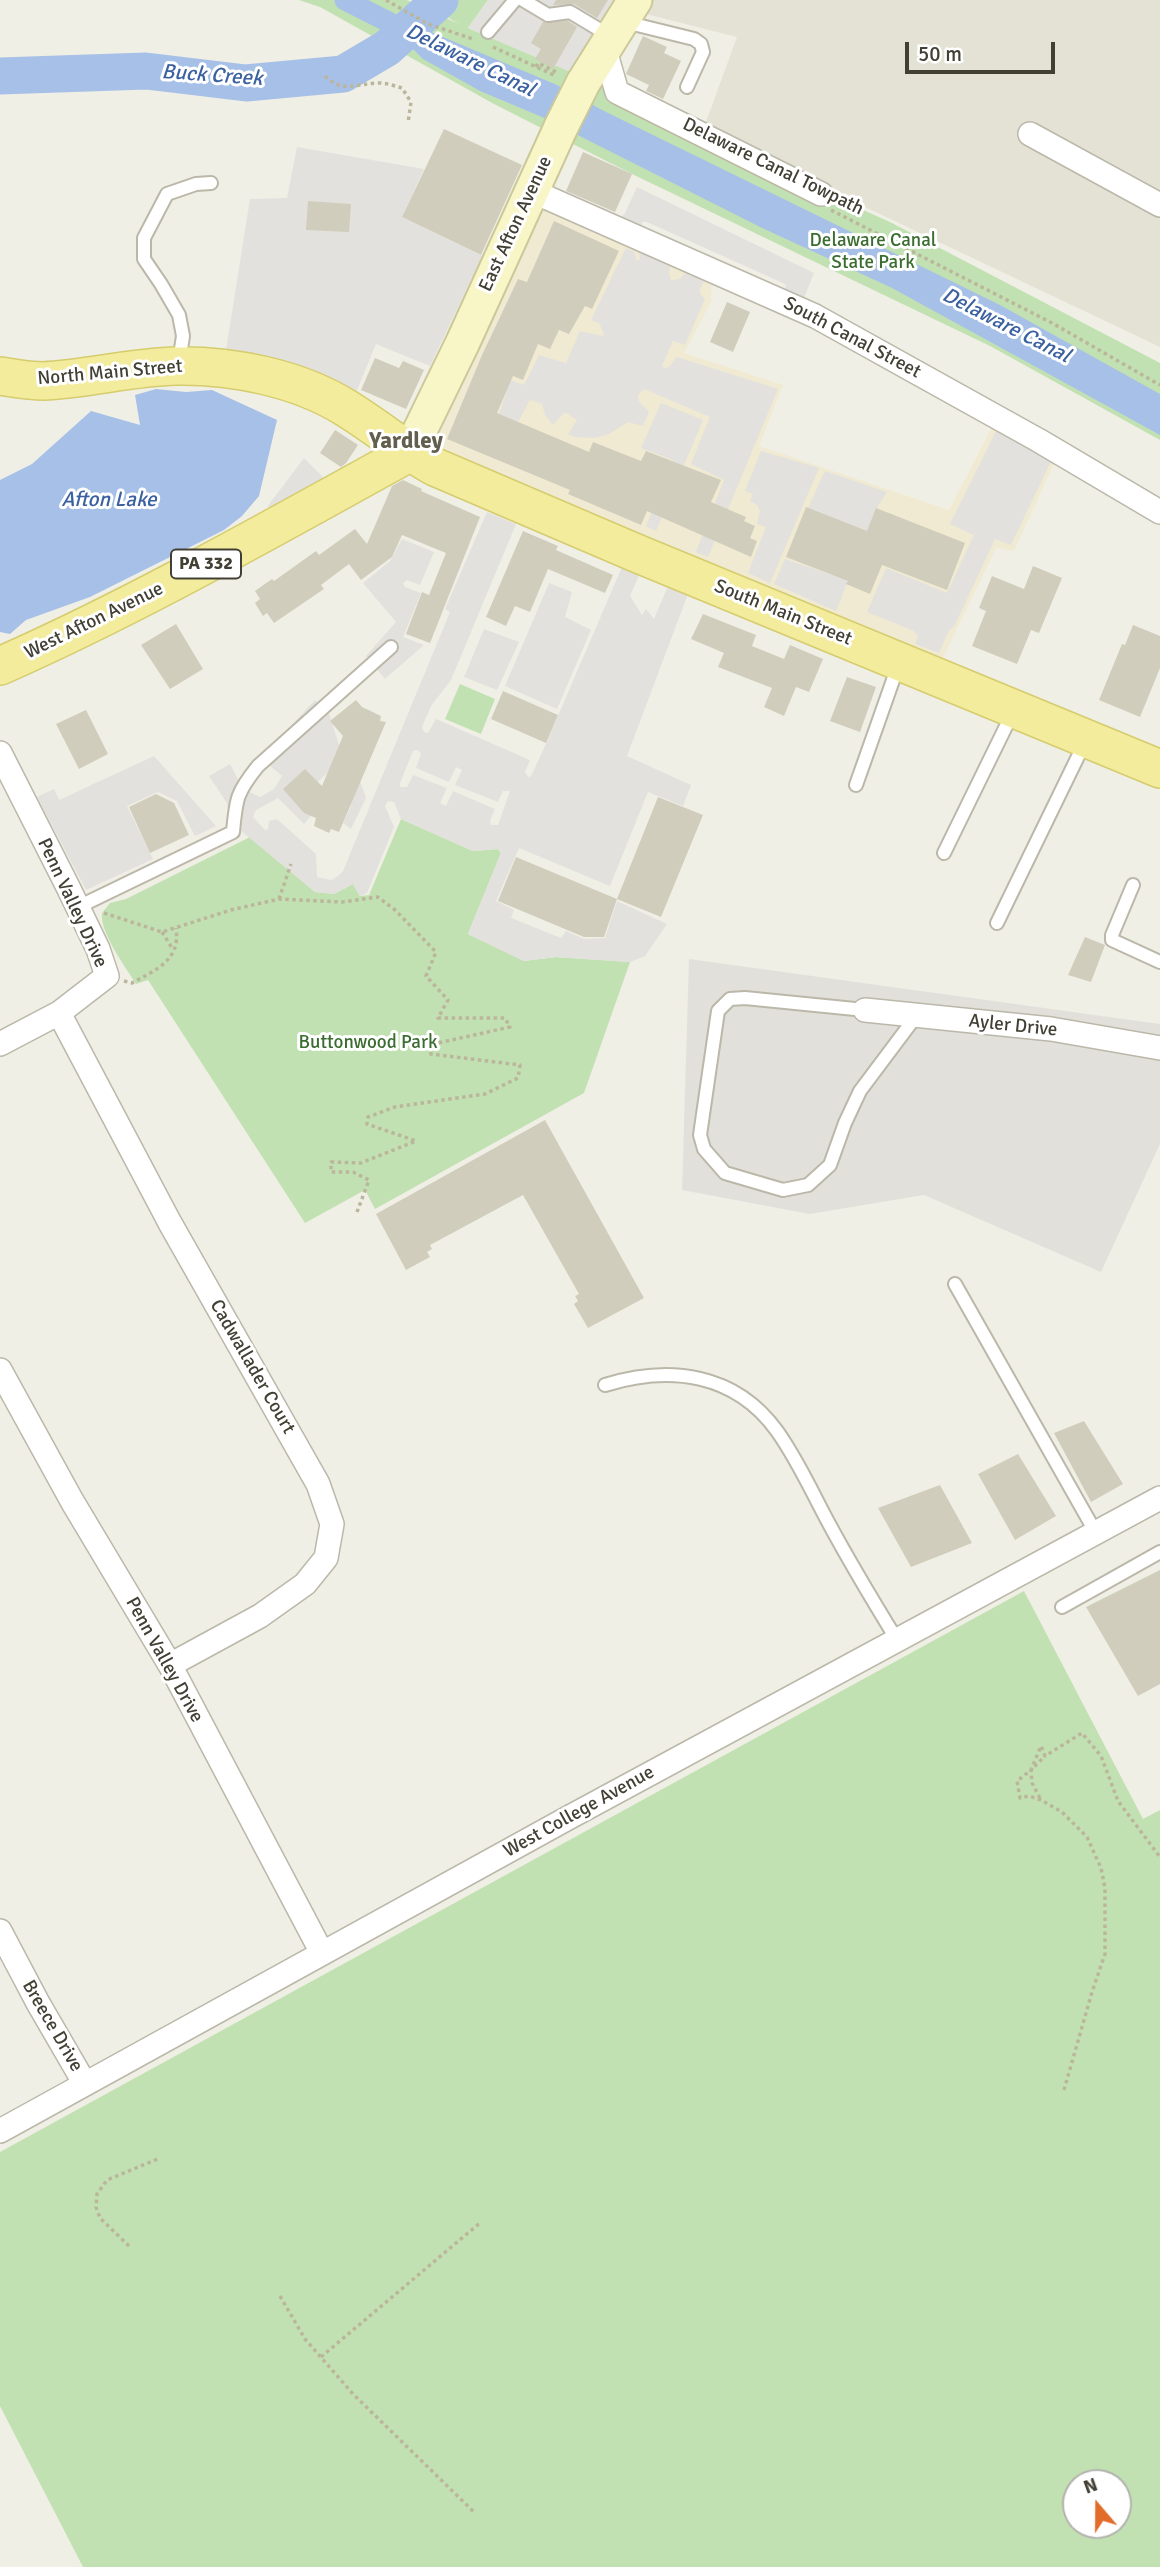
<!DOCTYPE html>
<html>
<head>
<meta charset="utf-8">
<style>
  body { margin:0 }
  #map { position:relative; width:1160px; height:2567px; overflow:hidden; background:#f0efe5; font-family:Signika,sans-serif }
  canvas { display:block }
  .north { position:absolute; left:1062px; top:2469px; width:70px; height:70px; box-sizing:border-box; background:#fff; border:2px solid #b3b3ae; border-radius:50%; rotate:340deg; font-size:19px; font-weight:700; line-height:28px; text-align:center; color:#424035 }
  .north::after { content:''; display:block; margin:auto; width:24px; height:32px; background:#e26c2a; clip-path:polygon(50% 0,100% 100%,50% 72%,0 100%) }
  .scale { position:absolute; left:905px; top:42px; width:150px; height:32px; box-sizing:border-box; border:4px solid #424035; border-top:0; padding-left:9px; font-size:21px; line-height:24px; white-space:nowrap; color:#424035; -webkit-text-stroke:5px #fff; paint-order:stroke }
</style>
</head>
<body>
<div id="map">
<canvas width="1160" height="2567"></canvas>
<div class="north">N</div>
<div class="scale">50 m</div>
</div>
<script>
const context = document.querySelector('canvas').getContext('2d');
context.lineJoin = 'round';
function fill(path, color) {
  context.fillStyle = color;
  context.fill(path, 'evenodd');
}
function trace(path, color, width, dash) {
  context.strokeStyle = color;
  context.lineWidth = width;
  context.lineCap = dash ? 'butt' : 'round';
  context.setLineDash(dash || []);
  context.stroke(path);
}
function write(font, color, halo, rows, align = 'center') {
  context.font = font + ' Signika,sans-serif';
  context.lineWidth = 6;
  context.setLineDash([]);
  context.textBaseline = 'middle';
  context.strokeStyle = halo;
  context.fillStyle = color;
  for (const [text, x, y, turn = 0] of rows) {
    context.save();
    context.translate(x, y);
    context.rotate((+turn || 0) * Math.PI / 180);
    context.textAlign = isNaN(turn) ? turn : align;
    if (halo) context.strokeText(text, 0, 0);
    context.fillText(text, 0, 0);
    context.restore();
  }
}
const residential = new Path2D(`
  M649 0H1160V347L703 130 737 37 642 13Z`);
const commercial = new Path2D(`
  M545 202 712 275 711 302 684 353 783 385 759 446 949 510 995 421 1057 457 1014 551 996 548 941 662 439 450 433 438Z`);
const industrial = new Path2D(`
  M689 959 1160 1024V1144L1101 1272 924 1195 810 1214 682 1190Z`);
const green = new Path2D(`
  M299 0H407L459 24 418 0H488L468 28 578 75 666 122 890 222 1160 363V440L990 346 632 174 494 104 320 7Z
  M460 684 495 699 481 734 445 719Z
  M401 819 473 851 498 849 501 853 468 934 524 961 556 957 630 962 584 1093 375 1209 365 1190 305 1223 148 980 136 984C126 968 99 931 102 913L110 903 126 899 250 837 315 892 334 894 353 884 360 896 369 895Z
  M1024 1591 1143 1819 1160 1810V2567H83L0 2406V2152ZM1076 2483H1118V2525H1076Z`);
const parking = new Path2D(`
  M488 0H618L578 75 468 28Z
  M297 147 424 169 402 217 482 256 430 366 376 344 355 395 298 369 226 350 250 199 287 198Z
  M637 187 814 273 804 298 784 289 786 287 785 284 647 222H642V228L617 218 624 215Z
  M626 248 634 252 637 261 640 259 639 253 636 249 670 266 669 274 671 280 680 279 685 273 704 281 700 289V294L705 299 685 345 673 341 662 366 664 368 669 367 677 357 778 389 708 557 696 552 724 480 691 464 710 417 644 389 638 395 639 402 649 412 643 426 628 422 609 434 595 438 575 437 568 434 577 420 565 412 553 425 545 415 542 404 530 400 518 422 499 414 507 391 475 378 479 368 524 385 539 355 566 363 580 331 603 336 604 334 599 323 591 320Z
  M661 403 703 420 656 531 646 526 673 460 641 448Z
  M997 429 1053 457 1011 545 995 539 954 627 949 630 939 653 915 644 918 637 914 631 867 612 886 568 947 593 974 535 950 524Z
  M761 451 819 468 770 583 748 573 766 527 757 524 760 511 757 505 750 501 753 494 745 491Z
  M304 458 330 484 290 506 267 507Z
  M825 471 887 492 876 509 836 611 774 584 785 559 838 577 808 508Z
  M487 512 516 524 451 680 431 706 422 727 424 732 428 733 436 719 530 760 525 772 528 777 531 776 545 746 622 567 640 573 630 596 642 615 646 609 654 619 668 586 688 594 627 756 691 785 683 806 648 792 610 886 519 848 496 901 514 910 511 918 561 938 566 931 584 939 605 938 617 901 667 924 645 956 630 962 556 957 524 961 468 934 501 853 498 849 473 851 401 819 394 802 388 801 385 806 394 827 367 893 360 896 353 884 334 894 315 892 229 821 227 803 209 776 230 764 243 789 260 797 274 789 282 776 261 758 315 700 328 710 339 745 354 764 366 798 351 829 343 823 351 806 342 784 331 769 302 798 315 811 304 824 278 798 256 810 253 817 265 830 268 829 269 821 277 819 316 854 317 877 331 880 338 876 343 871 450 612 445 609ZM418 750 421 754 416 768 449 782 456 767 462 770 455 785 498 802 503 791H510L498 825H491L490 821 495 809 453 791 446 806 440 803 447 788 413 775 407 787H400V783L413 751Z
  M402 539 434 552 420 585 407 580 403 583 405 587 421 593 403 637 424 645 385 679 366 656 396 622 363 583 390 561Z
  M549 583 572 592 565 617 591 630 557 709 505 686Z
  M484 629 519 642 497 690 464 677Z
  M154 756 216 826 195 836 177 801 158 792 127 806 153 859 86 890 37 797 54 789 59 800Z`);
const water = new Path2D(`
  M401 16 424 29 557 85 602 110 1000 305 1160 394V435L892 288 760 227 542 117 480 91 423 59 411 47 386 35Z
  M156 389 186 392 212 390 277 420 259 496 242 516 224 530 90 597 26 620 10 634 0 632V480L32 464 91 411 140 425 135 395Z`);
const pier = new Path2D(`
  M403 14 426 26 408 50 383 37Z`);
const canal = new Path2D(`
  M345 0 418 37`);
const river = new Path2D(`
  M0 76 146 71 246 83 343 74 387 48 440 0`);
const building = new Path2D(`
  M556 0H608L597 18 574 4 553 5Z
  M568 21 577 27 553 69 535 59 541 49 531 43 543 22Z
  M643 36 667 47 664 53 681 61 663 99 646 91 649 85 626 74Z
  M444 129 522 165 481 255 402 217Z
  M583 152 632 174 615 212 566 191Z
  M308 201 351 204 349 232 306 230Z
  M554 221 619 251 592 309 585 306 569 334 559 330 550 349 538 344 523 380 513 376 497 413 589 452 593 442 641 461 646 451 721 480 711 502 746 517 744 521 755 526 750 538 757 541 751 557 647 511 641 525 568 494 570 490 447 439 482 355 518 279 527 282Z
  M727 302 750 312 733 352 710 342Z
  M375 358 399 368 403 361 424 370 406 409 361 390Z
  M335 430 358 445 346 463 341 467 320 453Z
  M403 480 422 489 421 491 480 517 430 643 406 634 422 592 429 595 446 553 402 535 392 557 361 580 349 564 321 585 324 589 274 623 267 613 263 616 255 603 260 599 255 591 272 579 274 581 316 551 319 555 355 529 367 544 392 486Z
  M806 507 867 531 876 508 965 543 947 590 882 565 870 594 846 584 848 581 786 557Z
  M523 531 558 546 556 550 613 575 605 593 548 569 530 612 515 606 506 626 486 617Z
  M1033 566 1062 578 1039 633 1031 630 1017 664 972 646 986 611 979 608 992 576 1024 589Z
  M703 614 756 635 752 646 784 659 790 645 823 659 809 692 796 687 784 716 764 707 772 688 718 667 724 653 691 639Z
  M176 624 203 669 170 689 141 645Z
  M1133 625 1160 636V668L1140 717 1099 700 1122 644 1125 645Z
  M847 677 876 687 860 732 830 721Z
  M503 691 558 715 546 743 491 719Z
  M356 700 362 707 381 716 380 721 386 722 339 832 331 829 329 833 314 826 316 818 304 813 283 789 305 769 322 786 343 736 330 721Z
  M86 710 108 754 79 769 56 724Z
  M156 794 174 803 189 835 150 853 129 807Z
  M658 797 703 815 661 917 617 899Z
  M516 857 617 899 604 937H584L498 901Z
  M1085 937 1105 945 1091 982 1068 975Z
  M545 1120 644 1298 588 1328 574 1304 578 1301 575 1296 579 1294 523 1195 430 1245 432 1249 427 1252 430 1257 406 1270 376 1214Z
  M1084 1421 1123 1484 1091 1502 1054 1433Z
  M1018 1454 1056 1516 1015 1540 978 1474Z
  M940 1485 972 1543 911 1567 878 1508Z
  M1160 1570V1684L1138 1696 1086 1607Z`);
const path = new Path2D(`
  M386 0 428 24 473 39
  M493 47 556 76
  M536 67 538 63 558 73
  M325 76C343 94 357 83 379 83 387 83 395 86 402 88L411 102 408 123
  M831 210 1052 323 1160 385
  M279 899 291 864
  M104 913 162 932 231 910 279 899 342 902 378 897 395 910 436 952 426 976 448 1000 438 1018H505L510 1027 429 1045 431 1054 520 1065 518 1078 485 1094 395 1107 368 1117 367 1124 416 1141 361 1163 331 1162V1172H353L369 1180 357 1212
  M162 932 172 948
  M124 981 132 983C155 970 181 961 176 928
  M1040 1798 1032 1783 1031 1770 1044 1757
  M1064 2090 1092 1992 1105 1954V1888L1101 1868 1087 1837 1062 1812 1041 1800 1029 1796 1020 1798 1017 1781 1031 1770 1041 1746 1045 1756 1082 1733 1101 1756 1118 1801 1160 1857
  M129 2246 100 2218 96 2207 97 2194 107 2180 160 2158
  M280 2296 305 2339 353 2394 474 2512
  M321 2357 481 2222`);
const lane = new Path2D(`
  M523 0 548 15 570 12 610 36
  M625 22 694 39 701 44 703 52 687 87
  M488 32 515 0
  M179 362 183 336 179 315 161 284 144 259V238L167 194 196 184 211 183
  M856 785 898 666
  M944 853 1014 710
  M1133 885 1112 935V940L1160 962
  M76 908 233 832C236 798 237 792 258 766L391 647
  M997 923 1086 740
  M865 1010 745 998 730 999 718 1011 700 1135 704 1149 725 1173 783 1190 808 1185 830 1165 845 1123 860 1091 917 1015
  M955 1284 1096 1533
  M605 1385C670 1365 735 1373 777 1431 797 1459 811 1490 827 1520 849 1561 873 1601 897 1640
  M1062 1607 1160 1552`);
const street = new Path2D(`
  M604 47 617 92 821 194
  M1030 134 1160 205
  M532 191 815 316 1038 440 1160 512
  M0 753 68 887 98 949 107 976 59 1013 0 1044
  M865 1010 1051 1029 1160 1048
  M59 1013 170 1223 318 1484 332 1524 326 1558 305 1584 260 1616 170 1665
  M0 1370 72 1501 170 1665 322 1953
  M0 1931 38 2003 85 2084
  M0 2131 568 1818 1160 1498`);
const secondary = new Path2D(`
  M583 83 635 0
  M409 453 463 342 561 127`);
const primary = new Path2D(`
  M0 376C14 378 29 381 43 381 87 379 132 367 176 366 232 365 298 378 346 408 377 427 404 450 435 467L636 553 1160 769
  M0 666C140 604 274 527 409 453`);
const secondaryBridge = new Path2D(`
  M561 127 583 83`);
const shields = [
  [206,564,70]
];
const shieldNames = [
  ["PA 332",206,564]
];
const streetNames = [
  ["Delaware Canal Towpath",773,167,26],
  ["East Afton Avenue",516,224,-65],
  ["South Canal Street",852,338,28],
  ["North Main Street",110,373,-5],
  ["South Main Street",783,613,22],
  ["West Afton Avenue",94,621,-26],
  ["Penn Valley Drive",72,903,65],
  ["Ayler Drive",1013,1026,6],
  ["Cadwallader Court",252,1367,60],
  ["Penn Valley Drive",164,1660,61],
  ["West College Avenue",579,1812,-29],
  ["Breece Drive",52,2026,60]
];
const parkNames = [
  ["Delaware Canal",873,241],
  ["State Park",873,263],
  ["Buttonwood Park",368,1043]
];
const waterNames = [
  ["Delaware Canal",470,61,26],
  ["Buck Creek",212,76,4],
  ["Delaware Canal",1006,326,27],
  ["Afton Lake",109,500]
];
const quarterNames = [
  ["Yardley",406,442]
];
fill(residential, '#e4e2d4');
fill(commercial, '#f0ead2');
fill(industrial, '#e2e0da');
fill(green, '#c2e1b2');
fill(parking, '#e2e1dd');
fill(water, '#a7c0e7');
fill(pier, '#f0efe5');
trace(canal, '#a7c0e7', 21);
trace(river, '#a7c0e7', 37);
fill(building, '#d1cdbc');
trace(lane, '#bbb8a9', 16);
trace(street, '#bbb8a9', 26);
trace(secondary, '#cbc899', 37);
trace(primary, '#d5cc6e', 40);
trace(path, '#bbb69b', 3.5, [3.5, 3.5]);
trace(lane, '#fff', 12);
trace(street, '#fff', 23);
trace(secondary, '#f8f6c7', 33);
trace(primary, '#f3ec9c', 37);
trace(secondaryBridge, '#cbc899', 37, []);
trace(secondaryBridge, '#f8f6c7', 33);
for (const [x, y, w] of shields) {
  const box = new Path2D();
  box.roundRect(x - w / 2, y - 14.5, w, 29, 5);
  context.fillStyle = '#fff';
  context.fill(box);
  trace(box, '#424035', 2);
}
write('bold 18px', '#424035', null, shieldNames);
write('19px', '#424035', '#fff', streetNames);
write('19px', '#3a6d2f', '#fff', parkNames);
write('italic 21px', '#3b61a1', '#fff', waterNames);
write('bold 23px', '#635f4e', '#fff', quarterNames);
</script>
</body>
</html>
